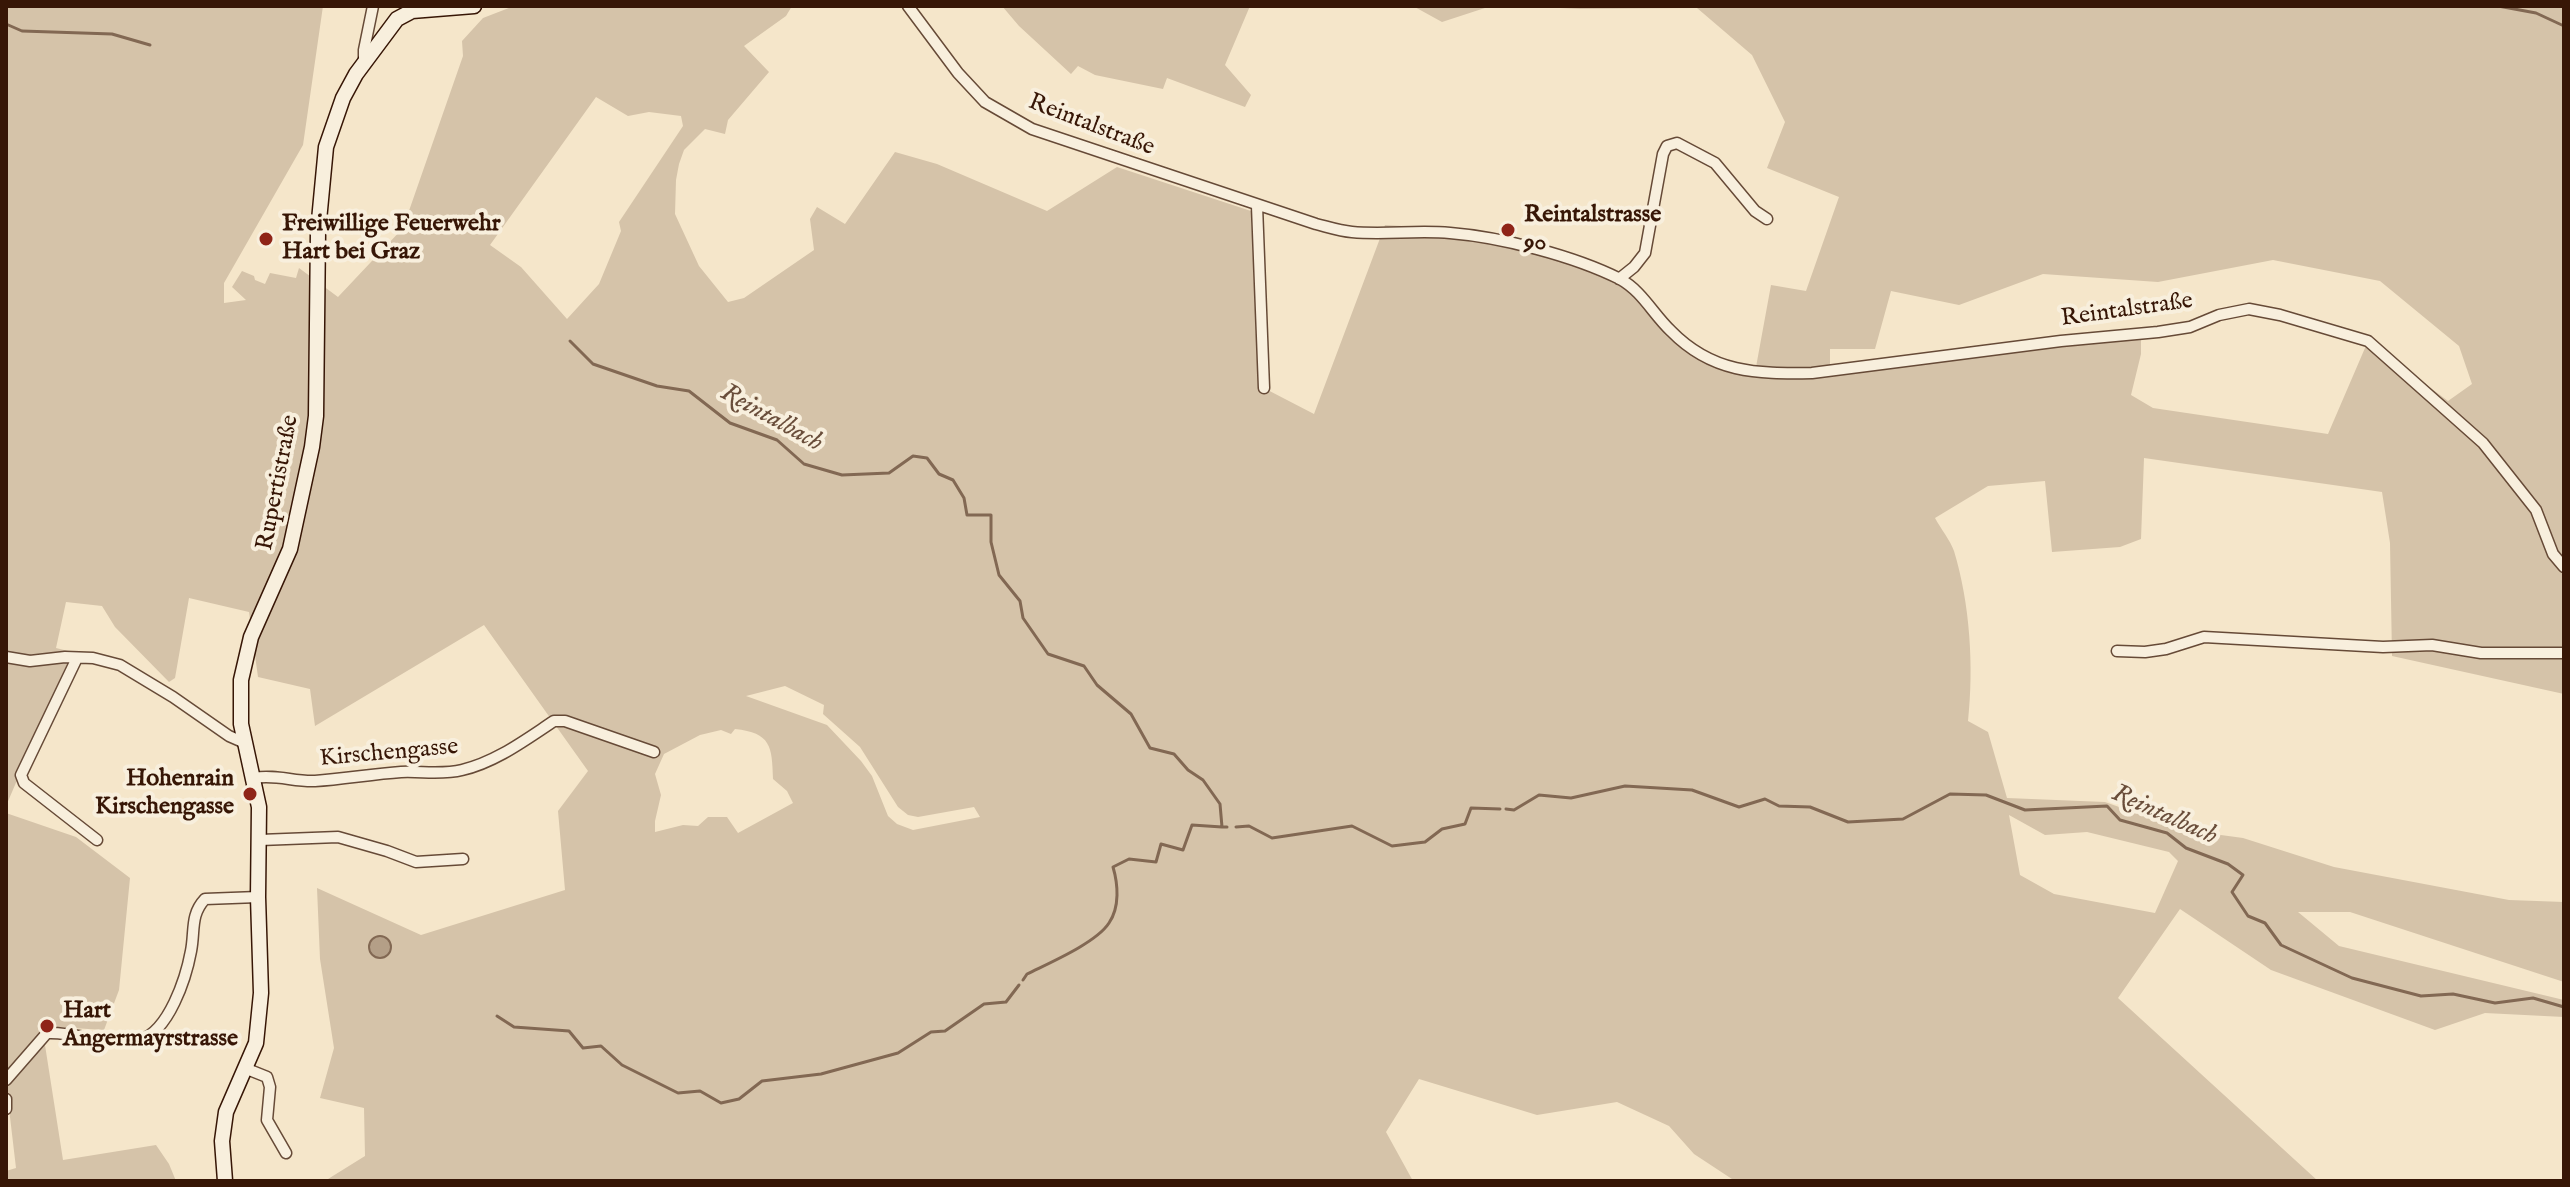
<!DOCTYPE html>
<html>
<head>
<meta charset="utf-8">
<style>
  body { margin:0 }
  #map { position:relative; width:2570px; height:1187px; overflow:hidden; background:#f5e6ca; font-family:"IM FELL English",serif }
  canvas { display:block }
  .frame { position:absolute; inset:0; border:8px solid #371606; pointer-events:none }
</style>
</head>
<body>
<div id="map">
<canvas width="2570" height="1187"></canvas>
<div class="frame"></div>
</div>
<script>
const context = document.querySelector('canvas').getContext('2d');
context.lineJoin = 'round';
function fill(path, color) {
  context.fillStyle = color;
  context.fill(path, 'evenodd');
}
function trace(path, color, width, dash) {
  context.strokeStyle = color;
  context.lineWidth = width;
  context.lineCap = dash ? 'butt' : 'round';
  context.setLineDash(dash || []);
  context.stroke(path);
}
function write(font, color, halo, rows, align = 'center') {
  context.font = font + ' "IM FELL English",serif';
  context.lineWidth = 8;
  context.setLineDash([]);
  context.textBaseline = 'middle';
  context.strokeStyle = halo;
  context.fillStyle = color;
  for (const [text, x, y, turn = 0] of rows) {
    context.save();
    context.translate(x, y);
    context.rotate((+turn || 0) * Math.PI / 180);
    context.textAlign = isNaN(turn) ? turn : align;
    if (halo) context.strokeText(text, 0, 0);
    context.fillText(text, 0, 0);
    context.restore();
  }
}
const green = new Path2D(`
  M6 6H323L303 145 224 283V303L246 300 232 287 242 271 254 276 255 280 265 284 270 273 296 278 299 268 338 297 403 228 463 56 462 41 483 18 514 6H792L786 16 744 46 769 72 728 120 725 134 705 129 684 150 679 164 676 180 675 214 699 266 728 302 744 298 814 250 810 219 817 207 845 224 895 152 937 164 1047 211 1117 167 1251 211 1258 385 1314 414 1385 225 1440 228 1522 245 1619 279 1703 357 1756 367 1771 285 1806 291 1839 197 1767 168 1785 122 1752 55 1697 8 1580 9 1519 6H2564V694L2392 656 2390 543 2382 492 2144 458 2141 539 2120 547 2052 552 2045 481 1988 486 1935 518C1941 529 1950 540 1954 551 1970 604 1974 666 1968 721L1988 732 2007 798 2105 802 2184 830 2243 838 2334 867 2509 900 2564 902V982L2350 912H2298L2339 946 2564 1000V1017L2485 1013 2435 1030 2271 970 2180 909 2118 998 2318 1181H1735L1694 1154 1669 1126 1617 1102 1537 1115 1419 1079 1386 1132 1413 1181H329L328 1179 365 1156 364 1108 320 1098 334 1048 320 959 317 888 421 935 565 890 558 811 588 771 484 625 315 726 310 689 258 677 249 612 189 598 175 678 169 682 115 627 102 606 66 602 56 648 72 652 6 806ZM596 97 628 116 649 112 681 116 683 126 619 222 621 231 599 284 567 319 521 267 490 245ZM2273 260 2380 281 2459 346 2472 384 2448 401 2368 341 2328 434 2153 408 2131 395 2141 354V340L2061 341 1830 370V349H1875L1891 291 1959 305 2043 274 2158 282ZM785 686 824 705 823 714 860 747 898 807 908 815 918 817 974 807 980 817 913 830 897 824 888 816 872 776 861 761 827 725 746 696ZM735 729C771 733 772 746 773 779L787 791 793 803 738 833 727 817H708L698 826 683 825 655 832V821L661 795 655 774 664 754 700 735 721 730 731 734ZM2009 815 2045 835 2087 832 2169 852 2178 861 2155 913 2054 894 2020 875Z
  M1002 6H1250L1225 65 1251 95 1245 107 1167 78 1163 89 1095 75 1078 66 1071 74 1019 26Z
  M1413 6H1491L1442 22Z
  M6 813 76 837 130 878 119 990 104 1030 42 1026 63 1160 156 1145 169 1164 176 1181H6V1171L16 1168 6 1083Z`);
const water = new Path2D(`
  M369 947a11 11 0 1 1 22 0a11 11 0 1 1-22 0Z`);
const stream = new Path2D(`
  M2498 6 2536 13 2564 26
  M6 24 22 31 112 34 150 45
  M570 341 593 364 657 386 689 391 730 423 777 440 804 464 842 475 889 473 913 456 927 458 939 474 953 480 964 498 967 515H991V542L999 575 1020 601 1023 618 1048 654 1084 666 1097 685 1131 714 1150 748 1174 754 1188 770 1203 780 1220 804 1222 827H1227
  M1506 809 1514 810 1539 795 1571 798 1625 786 1692 790 1739 807 1765 799 1779 806 1810 807 1848 822 1903 819 1950 794 1986 795 2025 810 2107 806 2120 820 2167 833 2186 848 2228 864 2243 875 2232 892 2248 916 2265 923 2281 945 2352 978 2421 996 2453 994 2495 1003 2533 998 2564 1007
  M1236 827 1249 826 1272 838 1352 826 1392 846 1425 842 1442 829 1465 824 1471 808 1500 809
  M1023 980 1027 974C1049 963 1096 943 1109 923 1120 907 1118 884 1113 867L1129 859 1156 862 1161 844 1183 850 1192 825 1222 827
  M497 1016 514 1027 569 1031 583 1048 601 1046 622 1065 678 1093 700 1091 721 1103 739 1099 762 1081 821 1074 898 1053 931 1032 945 1031 984 1004 1006 1002 1019 985`);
const minor = new Path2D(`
  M908 6 958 73 985 102 1032 129 1316 224C1328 227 1340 231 1352 232 1384 235 1417 230 1450 233 1501 237 1574 256 1620 279 1642 291 1653 314 1671 331 1712 373 1756 374 1812 373L2061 341 2158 332 2190 327 2219 315 2249 309 2280 315 2368 341 2447 411 2483 443 2536 510 2553 554 2564 567
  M364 62V50L373 6
  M1257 206 1264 388
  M1619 279 1634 267 1645 253 1663 154 1667 146 1677 143 1715 163 1755 211 1767 219
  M2117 651 2145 652 2166 649 2204 637 2383 647 2432 645 2481 653H2564
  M6 657 30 661 65 657 93 658 120 665 173 697 229 736 245 743
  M77 658 21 775 24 783 97 840
  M254 778C276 774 294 782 315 781 344 779 372 774 401 772 421 771 442 775 462 770 496 762 525 740 554 721H565L654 752
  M260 840 338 837 387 851 416 862 463 859
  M247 1069 267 1077 270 1087 267 1120 286 1153
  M6 1080 47 1033C76 1031 114 1048 140 1040 169 1031 186 978 191 951 195 931 190 915 205 899L258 897
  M6 1099V1109`);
const secondary = new Path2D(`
  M225 1181 222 1141 226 1112 256 1043 261 993 258 897 259 807 241 724V680L251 637 290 549 312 447 316 416 318 231 326 147 343 98 356 74 397 19 412 11 474 6`);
const markers = [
  [1508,230,8,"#8f2418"],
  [266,239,8,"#8f2418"],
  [250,794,8,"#8f2418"],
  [47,1026,8,"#8f2418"]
];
const streetNames = [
  ["Reintalstraße",1091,126,21],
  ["Reintalstraße",2127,311,-8],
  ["Rupertistraße",279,483,-79],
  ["Kirschengasse",389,754,-5]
];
const poiNames = [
  ["Reintalstrasse",1524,216],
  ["90",1524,244],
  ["Freiwillige Feuerwehr",282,225],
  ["Hart bei Graz",282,253],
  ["Hohenrain",234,780,"right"],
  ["Kirschengasse",234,808,"right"],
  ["Hart",63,1012],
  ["Angermayrstrasse",63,1040]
];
const waterNames = [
  ["Reintalbach",771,419,29],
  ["Reintalbach",2164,816,24]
];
fill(green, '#d5c3a9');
fill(water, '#b49f87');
trace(water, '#826853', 2);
trace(stream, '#826853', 3);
trace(minor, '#664a37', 13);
trace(secondary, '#371606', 17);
trace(minor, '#f8efdd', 10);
trace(secondary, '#f8efdd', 14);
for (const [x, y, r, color] of markers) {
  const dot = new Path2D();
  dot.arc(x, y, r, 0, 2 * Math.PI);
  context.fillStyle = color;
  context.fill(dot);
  trace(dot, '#f8efdd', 3);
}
write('24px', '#371606', '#f8efdd', streetNames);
write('bold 24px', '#371606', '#f8efdd', poiNames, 'left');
write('italic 26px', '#694d3a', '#f8efdd', waterNames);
</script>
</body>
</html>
